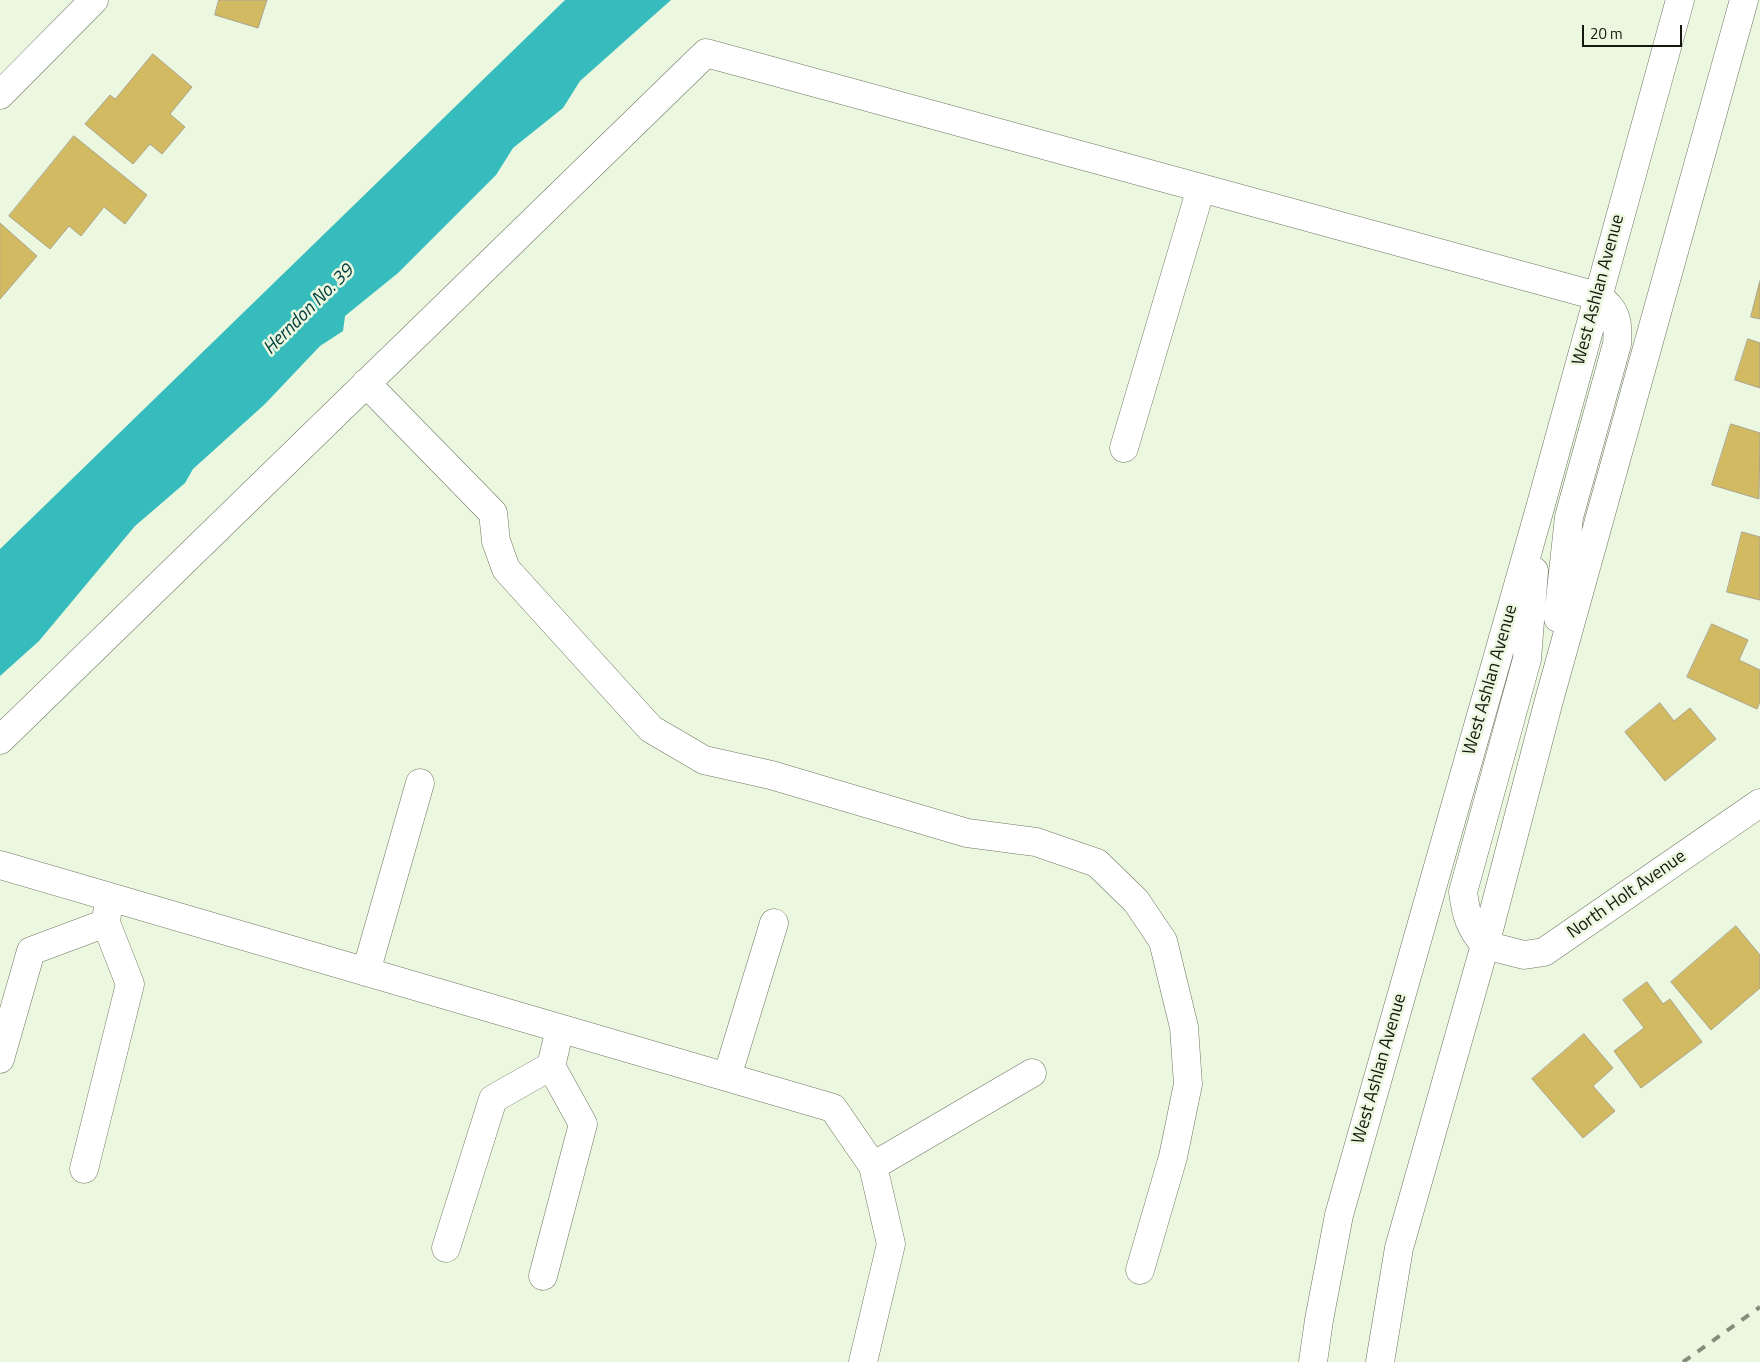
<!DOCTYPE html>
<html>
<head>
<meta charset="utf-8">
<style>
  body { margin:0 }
  #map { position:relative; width:1760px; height:1362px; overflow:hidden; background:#ecf7df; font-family:"Titillium Web",sans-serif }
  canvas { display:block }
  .scale { position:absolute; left:1582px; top:25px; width:100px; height:22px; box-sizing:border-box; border:2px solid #13170e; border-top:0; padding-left:6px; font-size:15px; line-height:18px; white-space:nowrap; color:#13170e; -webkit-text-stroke:4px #ecf7df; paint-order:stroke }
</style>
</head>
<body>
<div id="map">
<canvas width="1760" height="1362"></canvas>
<div class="scale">20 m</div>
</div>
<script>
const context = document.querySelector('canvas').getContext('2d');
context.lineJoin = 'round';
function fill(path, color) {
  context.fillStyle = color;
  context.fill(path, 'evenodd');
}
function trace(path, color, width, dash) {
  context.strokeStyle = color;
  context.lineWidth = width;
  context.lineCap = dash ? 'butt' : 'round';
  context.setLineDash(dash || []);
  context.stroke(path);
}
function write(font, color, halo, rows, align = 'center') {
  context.font = font + ' "Titillium Web",sans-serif';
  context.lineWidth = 5;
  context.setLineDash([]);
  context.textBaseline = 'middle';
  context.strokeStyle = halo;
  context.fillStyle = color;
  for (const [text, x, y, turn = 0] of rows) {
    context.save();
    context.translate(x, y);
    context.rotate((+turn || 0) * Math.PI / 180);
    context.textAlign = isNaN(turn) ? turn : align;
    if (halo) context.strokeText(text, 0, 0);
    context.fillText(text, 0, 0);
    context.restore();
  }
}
const water = new Path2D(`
  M565 0H671L580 81 563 108 513 148 496 175 398 273 345 316 343 331 320 346 265 404 193 469 185 483 135 526 39 641 0 676V549Z`);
const building = new Path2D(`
  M219 0H267L258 28 215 15Z
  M153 54 192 87 170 114 185 127 162 154 150 144 133 164 85 124 110 95 115 99Z
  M74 136 147 195 125 224 104 207 81 236 69 226 50 249 9 216Z
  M0 223 37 256 0 299Z
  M1760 281V319L1751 317Z
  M1748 339 1760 343V388L1735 380Z
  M1731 424 1760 433 1759 499 1712 485Z
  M1742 532 1760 537V600L1727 592Z
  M1712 624 1748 640 1739 660 1760 670V702L1757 709 1687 677Z
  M1660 703 1674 721 1690 708 1716 739 1665 781 1625 732Z
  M1736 926 1760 955V988L1711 1030 1671 982Z
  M1647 982 1663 1004 1670 999 1702 1042 1641 1088 1614 1051 1644 1028 1623 1000Z
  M1584 1034 1613 1068 1593 1086 1615 1111 1583 1138 1532 1079Z`);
const minor = new Path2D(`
  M0 95 94 0
  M366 383 493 513 496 541 506 569 651 729 704 760 771 775 967 833 1036 842 1097 863 1136 901 1163 941 1184 1027 1188 1084 1173 1157 1140 1270
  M1124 448 1201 188
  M0 740 706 53 1597 296
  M0 865 833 1108 873 1166 891 1244 863 1362
  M1485 945 1524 955 1544 952 1760 803
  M366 972 420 783
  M0 1059 31 951 106 923
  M727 1077 774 923
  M873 1166 1032 1073
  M84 1169 130 984 106 923 109 897
  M446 1248 493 1099 551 1066
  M543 1276 583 1124 551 1066 560 1029`);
const major = new Path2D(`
  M1558 618 1569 517 1617 344C1619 322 1616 308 1597 296
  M1485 945C1469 927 1466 914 1463 892L1527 659 1534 571
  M1313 1362 1319 1320 1339 1215 1540 508 1680 0
  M1380 1362 1399 1248 1485 945 1548 704 1744 0`);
const rail = new Path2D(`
  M1683 1362 1760 1307`);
const streetNames = [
  ["West Ashlan Avenue",1599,290,-75],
  ["West Ashlan Avenue",1491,680,-74],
  ["North Holt Avenue",1627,895,-35],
  ["West Ashlan Avenue",1380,1069,-74]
];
const waterNames = [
  ["Herndon No. 39",309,310,-45]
];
fill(water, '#36bcbd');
fill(building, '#d2ba62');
trace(building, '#aaa38c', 1);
trace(minor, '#6e7762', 29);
trace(major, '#6e7762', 29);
trace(minor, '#fff', 28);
trace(major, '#fff', 28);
trace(rail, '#848c7b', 4, [9, 9]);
write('18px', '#13170e', '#ecf7df', streetNames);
write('italic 19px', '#003c3d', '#ecf7df', waterNames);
</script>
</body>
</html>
